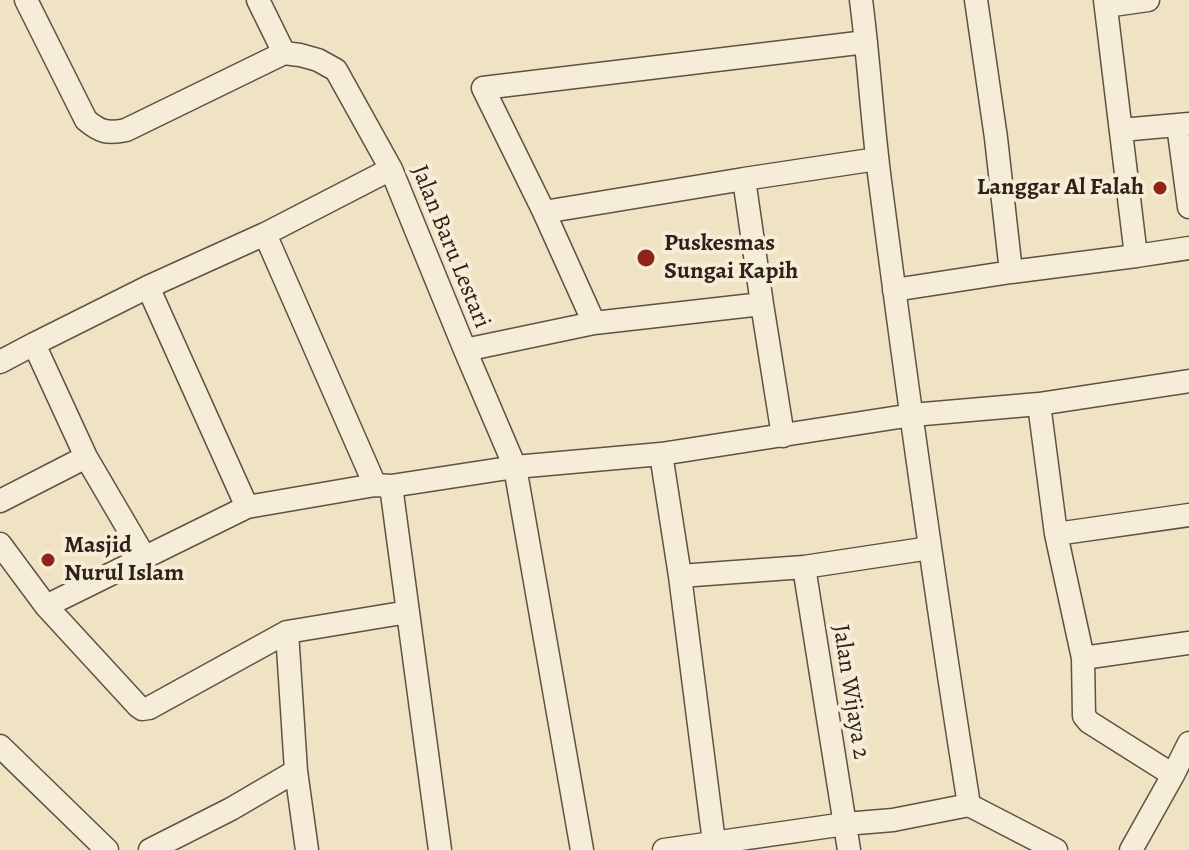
<!DOCTYPE html>
<html>
<head>
<meta charset="utf-8">
<style>
  body { margin:0 }
  canvas { display:block; background:#f0e3c3 }
</style>
</head>
<body>
<canvas width="1189" height="850"></canvas>
<script>
const context = document.querySelector('canvas').getContext('2d');
context.lineJoin = 'round';
function trace(path, color, width, dash) {
  context.strokeStyle = color;
  context.lineWidth = width;
  context.lineCap = dash ? 'butt' : 'round';
  context.setLineDash(dash || []);
  context.stroke(path);
}
function write(font, color, halo, rows, align = 'center') {
  context.font = font + ' Alegreya,serif';
  context.lineWidth = 8;
  context.setLineDash([]);
  context.textBaseline = 'middle';
  context.strokeStyle = halo;
  context.fillStyle = color;
  for (const [text, x, y, turn = 0] of rows) {
    context.save();
    context.translate(x, y);
    context.rotate((+turn || 0) * Math.PI / 180);
    context.textAlign = isNaN(turn) ? turn : align;
    if (halo) context.strokeText(text, 0, 0);
    context.fillText(text, 0, 0);
    context.restore();
  }
}
const street = new Path2D(`
  M26 0 86 120C100 132 108 134 126 130L284 53 300 55 318 60 336 70 391 169 465 350 515 467 582 850
  M258 0 284 53
  M976 0 996 138 1011 272
  M1106 6 1148 0
  M1178 125 1189 207
  M1121 130 1189 124
  M744 179 877 159
  M544 212 744 179 762 304 594 323
  M265 234 375 485
  M1136 256 1189 248
  M148 287 247 507
  M894 290 1011 272 1136 256 1105 0
  M762 304 783 436
  M34 344 148 287 265 234 391 169
  M465 350 594 323 544 212 483 88 866 42
  M0 362 34 344 86 457 0 501
  M1039 404 1056 534 1083 658 1084 716 1089 722 1173 775 1131 850
  M661 454 680 576
  M86 457 144 556
  M1056 534 1189 515
  M0 544 46 606
  M804 567 849 850
  M287 632 149 708 142 709 138 706 46 606 247 507 375 485 391 486
  M1083 658 1189 643
  M0 746 107 850
  M1173 775 1189 743
  M969 805 1056 850
  M150 850 231 809 296 771
  M307 850 296 771 287 632 408 612
  M440 850 391 486 515 467 661 454 912 415 1039 404 1189 381
  M664 850 845 824 893 820 969 805C936 597 907 389 880 181 872 121 869 60 861 0
  M715 850 680 576 804 567 930 548`);
const markers = [
  [1160,188,8,"#8f2418"],
  [646,258,10,"#8f2418"],
  [48,560,8,"#8f2418"]
];
const poiNames = [
  ["Langgar Al Falah",1144,188,"right"],
  ["Puskesmas",664,244],
  ["Sungai Kapih",664,272],
  ["Masjid",64,546],
  ["Nurul Islam",64,574]
];
const streetNames = [
  ["Jalan Baru Lestari",450,247,68],
  ["Jalan Wijaya 2",850,692,81]
];
trace(street, '#5e5244', 25);
trace(street, '#f5edd8', 22);
for (const [x, y, r, color] of markers) {
  const dot = new Path2D();
  dot.arc(x, y, r, 0, 2 * Math.PI);
  context.fillStyle = color;
  context.fill(dot);
  trace(dot, '#f5edd8', 3);
}
write('bold 24px', '#2e2119', '#f5edd8', poiNames, 'left');
write('24px', '#2e2119', '#f5edd8', streetNames);
</script>
</body>
</html>
